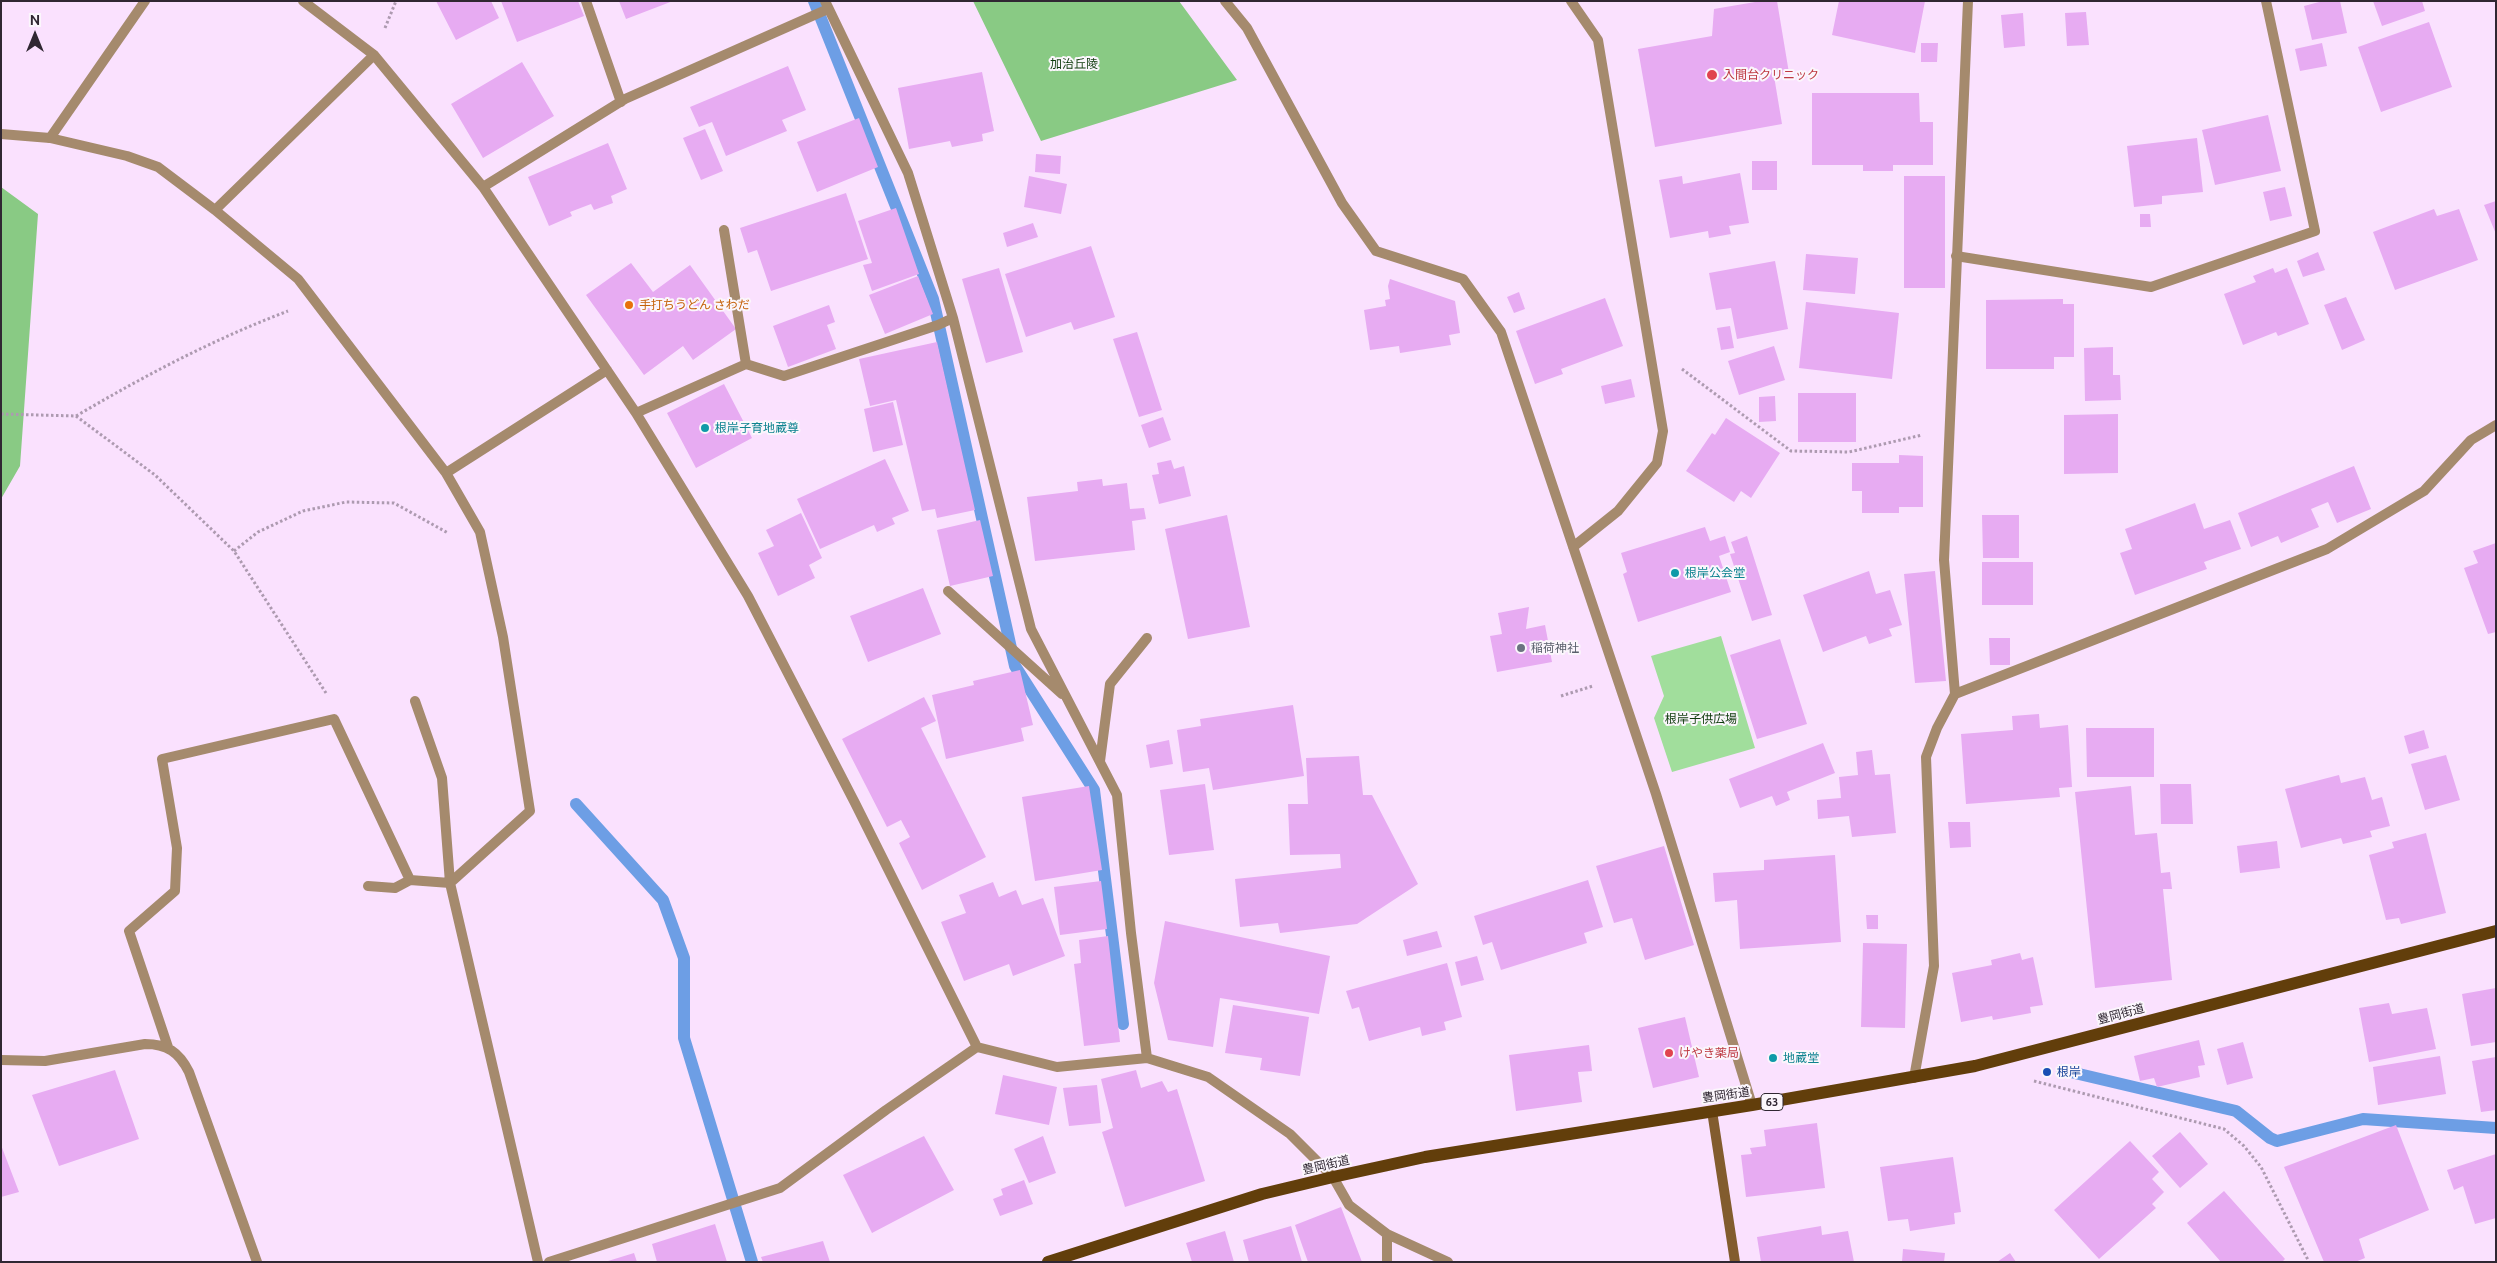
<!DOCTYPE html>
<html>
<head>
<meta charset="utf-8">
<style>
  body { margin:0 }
  #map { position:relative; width:2497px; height:1263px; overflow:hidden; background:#fae1fe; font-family:Ubuntu,sans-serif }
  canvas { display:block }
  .frame { position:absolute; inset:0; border:2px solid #302732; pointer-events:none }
  .north { position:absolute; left:10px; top:10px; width:50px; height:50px; -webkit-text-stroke:4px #fbf6fc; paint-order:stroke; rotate:0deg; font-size:14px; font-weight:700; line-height:20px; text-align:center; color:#302732 }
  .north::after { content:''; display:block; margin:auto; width:18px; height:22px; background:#302732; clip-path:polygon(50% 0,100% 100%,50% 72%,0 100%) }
</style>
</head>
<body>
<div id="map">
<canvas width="2497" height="1263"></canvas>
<div class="frame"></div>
<div class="north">N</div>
</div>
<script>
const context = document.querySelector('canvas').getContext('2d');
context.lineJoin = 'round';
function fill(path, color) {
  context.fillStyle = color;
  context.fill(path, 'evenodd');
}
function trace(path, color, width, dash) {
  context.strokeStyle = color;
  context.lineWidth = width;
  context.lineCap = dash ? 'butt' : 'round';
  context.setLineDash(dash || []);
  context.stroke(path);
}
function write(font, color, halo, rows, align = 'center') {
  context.font = font + ' Ubuntu,"Noto Sans JP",sans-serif';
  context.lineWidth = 4;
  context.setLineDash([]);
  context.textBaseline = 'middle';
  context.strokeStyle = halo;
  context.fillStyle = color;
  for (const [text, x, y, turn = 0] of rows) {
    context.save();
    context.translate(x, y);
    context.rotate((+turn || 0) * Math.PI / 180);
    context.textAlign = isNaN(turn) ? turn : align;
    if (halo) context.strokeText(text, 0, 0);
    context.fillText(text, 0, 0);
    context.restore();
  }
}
const green = new Path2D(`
  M1721 636 1755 748 1672 772 1654 718 1664 696 1651 656Z`);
const forest = new Path2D(`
  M973 1H1179L1237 80 1041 141Z
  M1 187 38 214 20 466 1 499Z`);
const stream = new Path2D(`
  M814 1 933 299 1015 666 1094 790 1123 1024
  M576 804 663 900 684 958V1038L752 1262
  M2062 1070 2236 1111 2270 1138 2277 1141 2363 1119 2496 1128`);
const building = new Path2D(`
  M436 1H491L499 18 456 40Z
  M501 1H578L584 16 517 42Z
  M619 1H673L626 19Z
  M1761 1H1777L1789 73 1774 76 1782 124 1655 147 1638 49 1712 36 1714 9Z
  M1839 1H1925L1915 53 1832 35Z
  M2323 1H2340L2347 33 2312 40 2304 6Z
  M2373 1H2422L2425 11 2382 26Z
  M2086 12 2089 45 2067 46 2065 13Z
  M2023 13 2025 46 2004 48 2001 15Z
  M2429 22 2452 87 2381 112 2358 47Z
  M1921 43H1938L1937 62H1921Z
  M2322 43 2327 66 2300 71 2295 49Z
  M522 62 554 116 483 158 451 104Z
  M788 66 806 110 782 120 787 131 726 156 712 122 699 127 690 107Z
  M982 72 994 131 982 134 983 141 952 147 950 141 909 149 898 88Z
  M1812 93H1919L1920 122H1933V165H1893V171H1863V165H1812Z
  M2268 115 2281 171 2215 185 2202 130Z
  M859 118 878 167 817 192 797 142Z
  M705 129 723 171 701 180 683 138Z
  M2197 138 2203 192 2162 196V204L2134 207 2127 146Z
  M608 143 627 189 611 196 613 203 594 210 591 204 570 212 572 216 549 226 528 177Z
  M1036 154 1061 156 1060 174 1035 172Z
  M1752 161H1777V190H1752Z
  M1740 173 1749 223 1729 226 1731 234 1709 238 1708 231 1670 238 1659 180 1682 176 1683 184Z
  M1029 176 1067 184 1061 214 1024 207Z
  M1904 176H1945V288H1904Z
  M2285 187 2292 216 2270 221 2263 192Z
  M846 193 868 259 771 291 757 250 748 253 740 228Z
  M2496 201V234L2484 205Z
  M896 208 919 274 872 291 863 265 872 263 858 221Z
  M2434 209 2437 216 2459 209 2478 260 2395 290 2373 232Z
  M2140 214H2150L2151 227H2140Z
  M1033 223 1038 237 1007 247 1003 233Z
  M1091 246 1115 317 1074 330 1071 322 1026 337 1005 274Z
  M2318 252 2325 270 2303 277 2297 261Z
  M1806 254 1858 258 1855 294 1803 290Z
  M1775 261 1788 329 1737 339 1731 308 1716 310 1709 273Z
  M631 263 653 292 690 265 736 329 693 360 683 346 644 375 586 295Z
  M999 268 1023 352 986 363 962 279Z
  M2273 268 2275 273 2287 268 2309 324 2278 336 2276 332 2243 345 2224 294 2256 282 2253 276Z
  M918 276 933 314 885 334 869 295Z
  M1390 279 1455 301 1460 333 1449 335 1451 345 1400 353 1399 346 1370 350 1364 310 1386 306 1385 300 1390 299 1388 286Z
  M1519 292 1525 309 1514 313 1507 297Z
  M2346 297 2365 340 2342 350 2324 305Z
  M1605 298 1623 346 1561 369 1563 374 1535 384 1516 331Z
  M2063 299V304H2074V357H2054V369H1986V300Z
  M1806 302 1899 313 1892 379 1799 368Z
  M829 305 835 322 827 325 836 349 788 367 773 326Z
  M1730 326 1734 348 1721 350 1717 328Z
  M1137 332 1162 410 1139 417 1113 339Z
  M937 342 975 510 937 518 935 509 922 511 896 400 870 406 859 359Z
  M1774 346 1785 380 1739 395 1728 361Z
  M2113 347V375H2120L2121 400 2085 401 2084 348Z
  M1631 379 1635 397 1605 404 1601 386Z
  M724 384 752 438 696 468 667 413Z
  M1798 393H1856V442H1798Z
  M1775 396 1776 421 1759 422V397Z
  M893 402 903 445 873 452 864 409Z
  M2118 414V473L2064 474V415Z
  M1163 417 1171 440 1149 448 1141 425Z
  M1726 418 1780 453 1751 498 1741 491 1734 502 1686 471 1712 433 1715 435Z
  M1899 455 1923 456V507H1899V513H1862V491H1852V463H1899Z
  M885 459 909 511 892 518 895 524 877 532 874 525 820 549 797 499Z
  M1171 460 1174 469 1184 466 1191 496 1159 504 1152 475 1159 474 1157 463Z
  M2354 466 2371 509 2337 523 2328 502 2311 509 2319 527 2281 543 2278 536 2251 547 2238 513Z
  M1102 479 1103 486 1127 483 1130 509 1144 508 1146 519 1132 521 1135 550 1035 561 1027 497 1078 491 1077 482Z
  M2195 503 2204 529 2230 520 2241 549 2204 562 2207 569 2135 595 2120 553 2132 549 2125 529Z
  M801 513 822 558 809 565 815 578 778 596 758 553 774 546 766 530Z
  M1227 515 1250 627 1188 639 1165 529Z
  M1982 515H2019V558H1983Z
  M980 520 993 576 950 586 937 530Z
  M1705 527 1710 541 1725 536 1730 552 1719 556 1731 592 1638 622 1623 574 1627 572 1621 553Z
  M1747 536 1772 615 1752 621 1730 554 1735 553 1731 542Z
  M2496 543V632L2488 634 2464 568 2478 563 2473 551Z
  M1982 562H2033V605H1982Z
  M1869 571 1876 594 1890 590 1902 625 1889 629 1892 636 1869 644 1866 636 1823 652 1803 595Z
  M1935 571 1946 681 1915 683 1904 574Z
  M923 588 941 634 868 662 850 616Z
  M1529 607 1526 629 1545 625 1552 662 1497 672 1490 636 1502 634 1498 613Z
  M1989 638H2010V665H1990Z
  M1780 639 1807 724 1757 739 1730 655Z
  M1020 670 1033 725 1021 728 1024 741 946 759 932 695 974 685 973 681Z
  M924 697 936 721 921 728 986 857 922 890 899 843 910 837 901 820 887 827 842 739Z
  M1293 705 1304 776 1213 790 1209 768 1183 772 1177 730 1201 726 1200 719Z
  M2039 714 2040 728 2068 725 2072 787 2059 788 2060 797 1966 804 1961 734 2013 730 2012 716Z
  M2086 728H2154V777H2087Z
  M2424 730 2429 748 2409 754 2404 736Z
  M1169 740 1173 764 1150 768 1146 745Z
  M1823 743 1835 773 1787 792 1790 800 1776 806 1772 796 1740 808 1729 779Z
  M1872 750 1875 775 1890 774 1896 833 1852 837 1849 816 1818 819 1817 800 1841 798 1839 777 1858 775 1856 752Z
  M2446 755 2460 800 2425 810 2411 764Z
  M1359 756 1363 795H1372L1418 884 1357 924 1280 933 1278 923 1240 927 1235 879 1341 868 1340 854 1290 855 1288 804H1308L1306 758Z
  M2339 775 2341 783 2365 777 2372 800 2382 797 2390 826 2370 831 2372 837 2343 844 2341 838 2301 848 2285 789Z
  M1205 784 1214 850 1169 855 1160 790Z
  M2160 784H2191L2193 824H2161Z
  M1089 786 1102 870 1035 881 1022 797Z
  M2131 786 2135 835 2157 833 2161 873 2170 872 2172 889H2163L2172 980 2095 988 2075 792Z
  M1948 822H1970L1971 847 1950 848Z
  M2426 833 2446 913 2401 924 2399 918 2386 920 2369 855 2394 848 2392 842Z
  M2277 841 2280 868 2240 873 2237 846Z
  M1664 846 1694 945 1645 960 1632 918 1614 923 1596 866Z
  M1835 855 1841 942 1740 949 1737 900 1715 902 1713 873 1764 870V860Z
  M1588 880 1603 927 1584 933 1587 943 1501 970 1492 942 1483 945 1474 916Z
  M1101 881 1107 929 1060 935 1054 887Z
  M993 882 999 897 1016 890 1022 905 1043 898 1065 956 1013 976 1009 964 964 981 941 922 966 913 959 895Z
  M1866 915H1878V929H1867Z
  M1165 921 1330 956 1319 1014 1220 998 1213 1047 1168 1040 1154 983Z
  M1437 931 1442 947 1407 956 1403 940Z
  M1108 936 1120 1042 1084 1046 1074 964 1081 963 1079 940Z
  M1863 943 1907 944 1905 1028 1861 1027Z
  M2020 953 2022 960 2033 957 2043 1005 2030 1007 2031 1013 1993 1020 1992 1016 1961 1022 1952 973 1992 965 1991 960Z
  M1477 956 1484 980 1461 986 1455 962Z
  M1447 963 1462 1017 1444 1022 1446 1030 1422 1036 1420 1027 1369 1041 1359 1007 1352 1009 1346 991Z
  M2496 988V1042L2471 1046 2462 994Z
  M2389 1003 2392 1014 2427 1008 2436 1049 2369 1062 2359 1008Z
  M1233 1005 1309 1017 1300 1076 1260 1070 1262 1058 1225 1053Z
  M1685 1017 1699 1077 1653 1088 1638 1028Z
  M2199 1040 2205 1065 2198 1066 2200 1077 2157 1087 2154 1078 2140 1081 2134 1056Z
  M2243 1042 2253 1078 2227 1085 2217 1049Z
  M1589 1045 1592 1071 1578 1072 1582 1102 1516 1111 1509 1055Z
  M2440 1056 2446 1094 2378 1105 2373 1067Z
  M2496 1057V1110L2481 1112 2472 1061Z
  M115 1070 139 1139 59 1166 32 1095Z
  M1136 1070 1141 1088 1162 1081 1168 1092 1177 1089 1205 1181 1125 1207 1102 1132 1113 1128 1101 1079Z
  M1003 1075 1057 1087 1049 1125 995 1114Z
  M1097 1085 1101 1123 1069 1126 1063 1088Z
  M1817 1123 1825 1188 1746 1197 1741 1155 1752 1154 1750 1148 1766 1146 1764 1130Z
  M2396 1125 2429 1210 2359 1239 2365 1258 2355 1262H2324L2284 1167Z
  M2180 1132 2208 1164 2180 1188 2152 1156Z
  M924 1136 954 1190 872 1233 843 1175Z
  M1043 1136 1056 1173 1029 1183 1014 1149Z
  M2130 1141 2159 1172 2152 1179 2164 1192 2152 1204 2156 1208 2099 1259 2054 1210Z
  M1 1145 19 1192 1 1197Z
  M2496 1154V1218L2475 1224 2463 1186 2454 1190 2447 1170Z
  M1953 1157 1961 1212 1954 1213 1955 1224 1910 1231 1908 1219 1888 1221 1880 1167Z
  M1024 1180 1033 1204 1000 1216 993 1199 1003 1195 1001 1189Z
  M2224 1191 2285 1259 2282 1262H2221L2187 1223Z
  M1341 1207 1362 1262H1308L1295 1225Z
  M715 1224 727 1262H657L652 1244Z
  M1291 1226 1302 1262H1249L1243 1240Z
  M1821 1226 1822 1235 1848 1231 1854 1262H1761L1757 1237Z
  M1225 1231 1234 1262H1192L1186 1243Z
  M823 1241 830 1262H763L761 1257Z
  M1903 1249 1945 1253 1944 1262H1902Z
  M634 1253 637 1262H608V1261Z
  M2010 1253 2016 1262H1997Z`);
const path = new Path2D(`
  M385 28 396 1
  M1682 369 1791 451 1849 452 1922 435
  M1 414 76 416 155 475 234 551 326 693
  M76 416C146 375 212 340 288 311
  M234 551 258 532 303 511 346 502 394 503 448 533
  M1561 696 1593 686
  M2034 1081 2224 1129 2244 1146 2261 1167 2309 1262`);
const lane = new Path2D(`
  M1 134 50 138
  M1956 256 2151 287 2315 231 2266 1`);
const street = new Path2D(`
  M145 1 50 138 127 156 158 167 215 210 298 279 446 473 480 532 503 637 530 811 450 883 538 1262
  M303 1 374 55 483 187 636 413 748 596 855 803 977 1047
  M586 1 621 102
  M825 1 908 173 953 318 1031 629 1117 795 1131 933 1147 1058
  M1225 1 1247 28 1342 203 1376 251 1463 279 1501 332 1656 794 1752 1105
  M1571 1 1598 40 1663 431 1657 463 1618 511 1573 547
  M483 187 625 99 828 9
  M215 210 374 55
  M724 230 746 364
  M636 413 746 364 784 376 938 325 953 318
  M446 473 607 370
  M948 591 1062 694
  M1955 694 1944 560 1968 1
  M1100 761 1110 684 1147 638
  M368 886 395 888 410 880 450 883 442 778 415 701
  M168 1047 129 931 175 891 177 848 162 759 334 719 410 880
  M1 1060 45 1061 145 1044C167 1044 179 1052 189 1072L257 1262
  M1914 1078 1934 966 1926 757 1937 728 1955 694 2327 549 2424 491 2471 440 2496 425
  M549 1262 780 1188 886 1110 977 1047 1057 1067 1147 1058 1208 1077 1290 1134 1333 1177 1349 1205 1387 1234 1448 1262
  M1387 1262V1234`);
const secondary = new Path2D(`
  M1712 1111 1735 1262`);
const primary = new Path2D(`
  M1048 1262 1262 1194 1333 1177 1425 1157 1752 1105 1975 1066 2496 931`);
const markers = [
  [1712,75,6,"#e0444e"],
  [629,305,5,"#e8710a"],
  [705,428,5,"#0f9aa8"],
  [1675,573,5,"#0f9aa8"],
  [1521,648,5,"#6b7280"],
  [1669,1053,5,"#e0444e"],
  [1773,1058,5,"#0f9aa8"],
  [2047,1072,5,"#1a4fb4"]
];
const shields = [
  [1772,1102,22]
];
const shieldNames = [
  ["63",1772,1102]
];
const parkNames = [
  ["加治丘陵",1074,64],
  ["根岸子供広場",1701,719]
];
const healthNames = [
  ["入間台クリニック",1723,75],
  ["けやき薬局",1679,1053]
];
const foodNames = [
  ["手打ちうどん さわだ",639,305]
];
const cultureNames = [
  ["根岸子育地蔵尊",715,428],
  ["根岸公会堂",1685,573],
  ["地蔵堂",1783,1058]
];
const worshipNames = [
  ["稲荷神社",1531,648]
];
const streetNames = [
  ["豊岡街道",2121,1014,-15],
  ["豊岡街道",1726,1095,-8],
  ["豊岡街道",1326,1165,-13]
];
const transitNames = [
  ["根岸",2057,1072]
];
fill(green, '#a1de9c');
fill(forest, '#89ca84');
trace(stream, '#6d9ee5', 12);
fill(building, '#e7abf2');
trace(path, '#ad9ab0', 3, [2.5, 2.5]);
trace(lane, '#a58a6d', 10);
trace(street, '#a58a6d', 10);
trace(secondary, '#825c2e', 10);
trace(primary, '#623e0b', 12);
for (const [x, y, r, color] of markers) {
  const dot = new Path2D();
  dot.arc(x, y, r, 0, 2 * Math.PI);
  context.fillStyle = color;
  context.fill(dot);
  trace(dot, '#fbf6fc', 2);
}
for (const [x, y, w] of shields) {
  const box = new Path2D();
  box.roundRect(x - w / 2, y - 8.5, w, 17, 4);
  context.fillStyle = '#fbf6fc';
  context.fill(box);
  trace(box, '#302732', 1);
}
write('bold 11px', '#302732', null, shieldNames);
write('12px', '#0e3a0c', '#fbf6fc', parkNames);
write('12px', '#be3a42', '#fbf6fc', healthNames, 'left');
write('12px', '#c56008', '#fbf6fc', foodNames, 'left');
write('12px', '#0d838f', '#fbf6fc', cultureNames, 'left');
write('12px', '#5b616d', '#fbf6fc', worshipNames, 'left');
write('12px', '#302732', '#fbf6fc', streetNames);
write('12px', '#164399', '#fbf6fc', transitNames, 'left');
</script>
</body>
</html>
